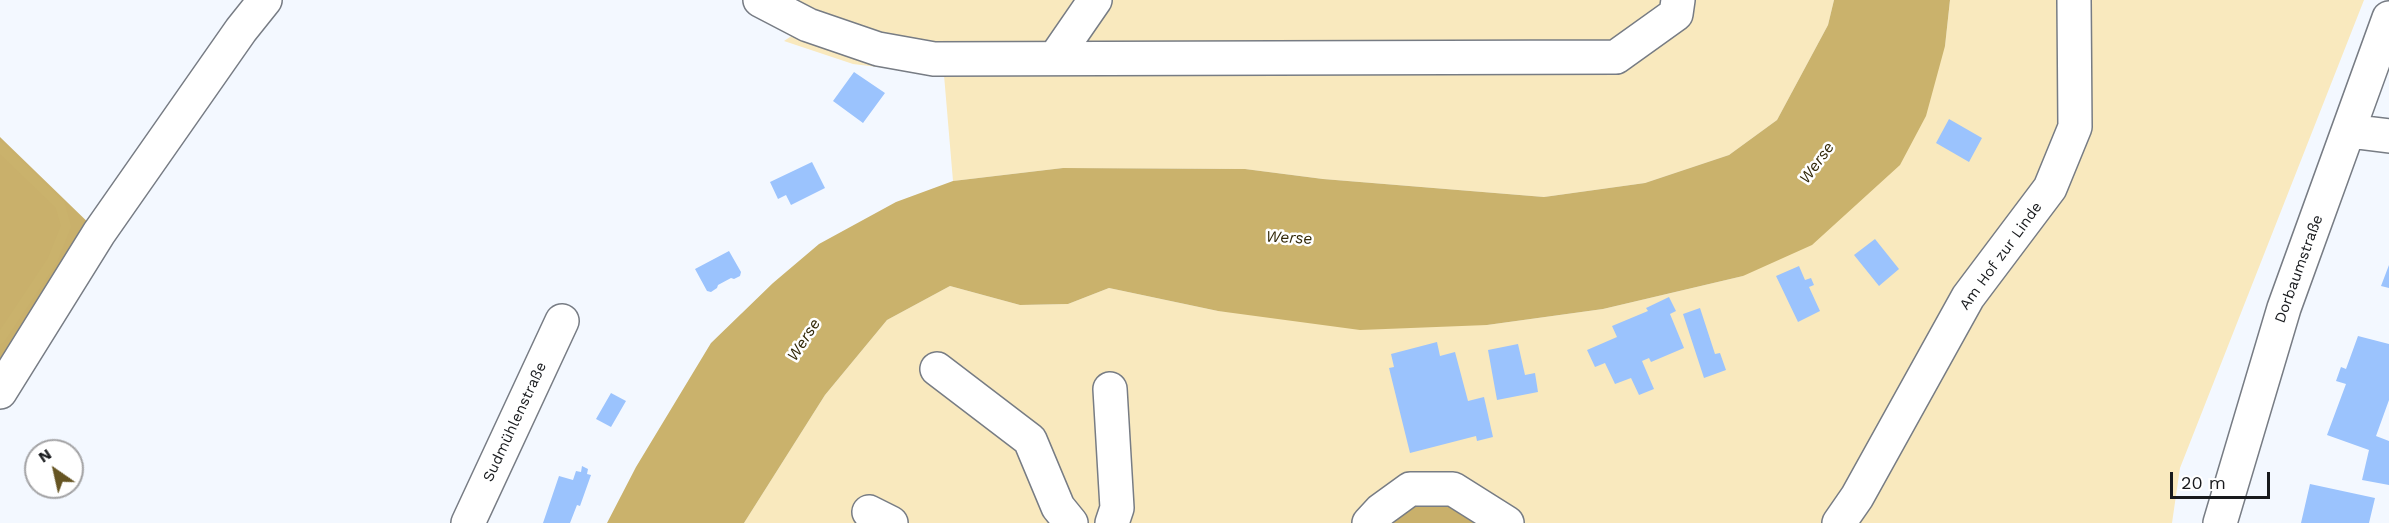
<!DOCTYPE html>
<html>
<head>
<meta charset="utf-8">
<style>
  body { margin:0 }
  #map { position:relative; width:2389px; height:523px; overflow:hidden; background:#f3f8ff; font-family:"Work Sans",sans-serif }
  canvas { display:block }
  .north { position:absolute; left:24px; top:439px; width:60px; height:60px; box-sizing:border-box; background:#fff; border:2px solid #a3a3a5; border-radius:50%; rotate:326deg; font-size:16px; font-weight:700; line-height:24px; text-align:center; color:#181a1d }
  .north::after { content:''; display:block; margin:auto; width:21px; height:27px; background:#665523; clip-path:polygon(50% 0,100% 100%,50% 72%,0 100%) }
  .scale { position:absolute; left:2170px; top:472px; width:100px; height:27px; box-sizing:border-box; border:3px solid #181a1d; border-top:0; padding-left:8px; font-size:18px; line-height:21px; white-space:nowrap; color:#181a1d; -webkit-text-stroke:4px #fff; paint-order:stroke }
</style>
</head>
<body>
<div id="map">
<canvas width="2389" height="523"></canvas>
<div class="north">N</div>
<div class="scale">20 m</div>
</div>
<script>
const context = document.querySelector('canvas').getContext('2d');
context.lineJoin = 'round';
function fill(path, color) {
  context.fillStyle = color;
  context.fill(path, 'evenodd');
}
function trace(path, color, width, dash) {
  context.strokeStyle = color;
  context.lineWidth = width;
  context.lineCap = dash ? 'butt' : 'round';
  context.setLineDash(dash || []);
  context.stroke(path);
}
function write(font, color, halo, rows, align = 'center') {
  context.font = font + ' "Work Sans",sans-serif';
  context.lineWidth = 5;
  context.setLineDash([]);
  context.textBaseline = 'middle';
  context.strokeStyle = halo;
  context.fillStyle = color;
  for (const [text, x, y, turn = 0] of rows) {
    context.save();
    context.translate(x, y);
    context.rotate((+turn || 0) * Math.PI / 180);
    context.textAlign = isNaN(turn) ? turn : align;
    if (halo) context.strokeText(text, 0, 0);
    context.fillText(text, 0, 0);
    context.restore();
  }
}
const green = new Path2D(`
  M783 0H1834L1828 25 1777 120 1729 155 1645 183 1544 197 1323 179 1245 169 1063 168 953 181 944 75 853 64 784 41 808 25Z
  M1950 0H2364L2180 468 2172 523H744L825 395 887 320 950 286 1020 305 1068 304 1109 288 1218 311 1487 325 1603 309 1743 276 1945 46Z`);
const forest = new Path2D(`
  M0 137 99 233 0 392Z
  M1410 489 1504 523H1369Z`);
const water = new Path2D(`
  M1834 0H1950L1945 46 1926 116 1900 165 1812 245 1743 276 1603 309 1487 325 1360 330 1218 311 1109 288 1068 304 1020 305 950 286 887 320 825 395 744 523H607L636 467 711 343 773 283 819 244 896 202 953 181 1063 168 1245 169 1323 179 1544 197 1645 183 1729 155 1777 120 1828 25Z`);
const stream = new Path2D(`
  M0 147 60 205 66 226 52 261 0 339`);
const building = new Path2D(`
  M854 72 885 93 863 123 833 101Z
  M1949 119 1982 138 1969 162 1936 143Z
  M812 162 825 188 791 205 786 195 778 199 770 182Z
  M1875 239 1899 269 1879 286 1854 255Z
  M729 251 741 272 740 276 734 279 731 278 718 285 717 288 711 292 707 291 695 269Z
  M2389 265V288L2381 286Z
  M1799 266 1805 280 1811 278 1814 285 1809 287 1820 311 1798 322 1776 276Z
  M1669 297 1676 311 1670 314 1684 348 1651 362 1649 358 1642 361 1654 389 1639 395 1631 378 1615 384 1605 363 1595 367 1587 350 1617 337 1612 326 1648 311 1646 308Z
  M1700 308 1715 354 1720 353 1726 370 1704 378 1683 314Z
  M2358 336 2389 344V400L2376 436 2389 441V485L2362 480 2369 450 2327 435 2346 384 2336 381 2341 367 2346 369Z
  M1437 342 1440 356 1455 352 1468 401 1484 397 1493 437 1477 441 1476 436 1410 453 1389 368 1394 367 1391 354Z
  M1518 344 1525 375 1535 373 1538 392 1497 400 1488 350Z
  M611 393 626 401 611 427 596 419Z
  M582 466 588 469 587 474 591 475 580 506 577 505 570 523H543L559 476 573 480 576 471 581 472Z
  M2310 484 2375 498 2369 523H2301Z`);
const minor = new Path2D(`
  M760 0 808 25 878 49 934 59 1616 57 1676 14 1678 0
  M1055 58 1095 0
  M2349 131 2389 136
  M937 369 1030 440 1058 507 1071 523
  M1110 389 1117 508 1112 523
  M0 392 99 233 241 30 265 0
  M869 512 891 523
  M468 523 562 321
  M1369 523 1381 510 1410 489H1453L1507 523
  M1839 523 1857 497 1968 297 2050 188 2075 127 2074 0
  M2220 523 2284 308 2389 18`);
const streetNames = [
  ["Am Hof zur Linde",2001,256,-54],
  ["Dorbaumstraße",2299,269,-70],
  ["Sudmühlenstraße",515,422,-65]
];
const waterNames = [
  ["Werse",1817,163,-54],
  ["Werse",1289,238,3],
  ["Werse",804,340,-57]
];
fill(green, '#f9e9be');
fill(forest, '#c9b06b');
fill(water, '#cab26c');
trace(stream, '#cab26c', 10);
fill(building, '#9bc3fd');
trace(minor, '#777c84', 36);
trace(minor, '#fff', 33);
write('15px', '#181a1d', '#fff', streetNames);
write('italic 16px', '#332909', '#fff', waterNames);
</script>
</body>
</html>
